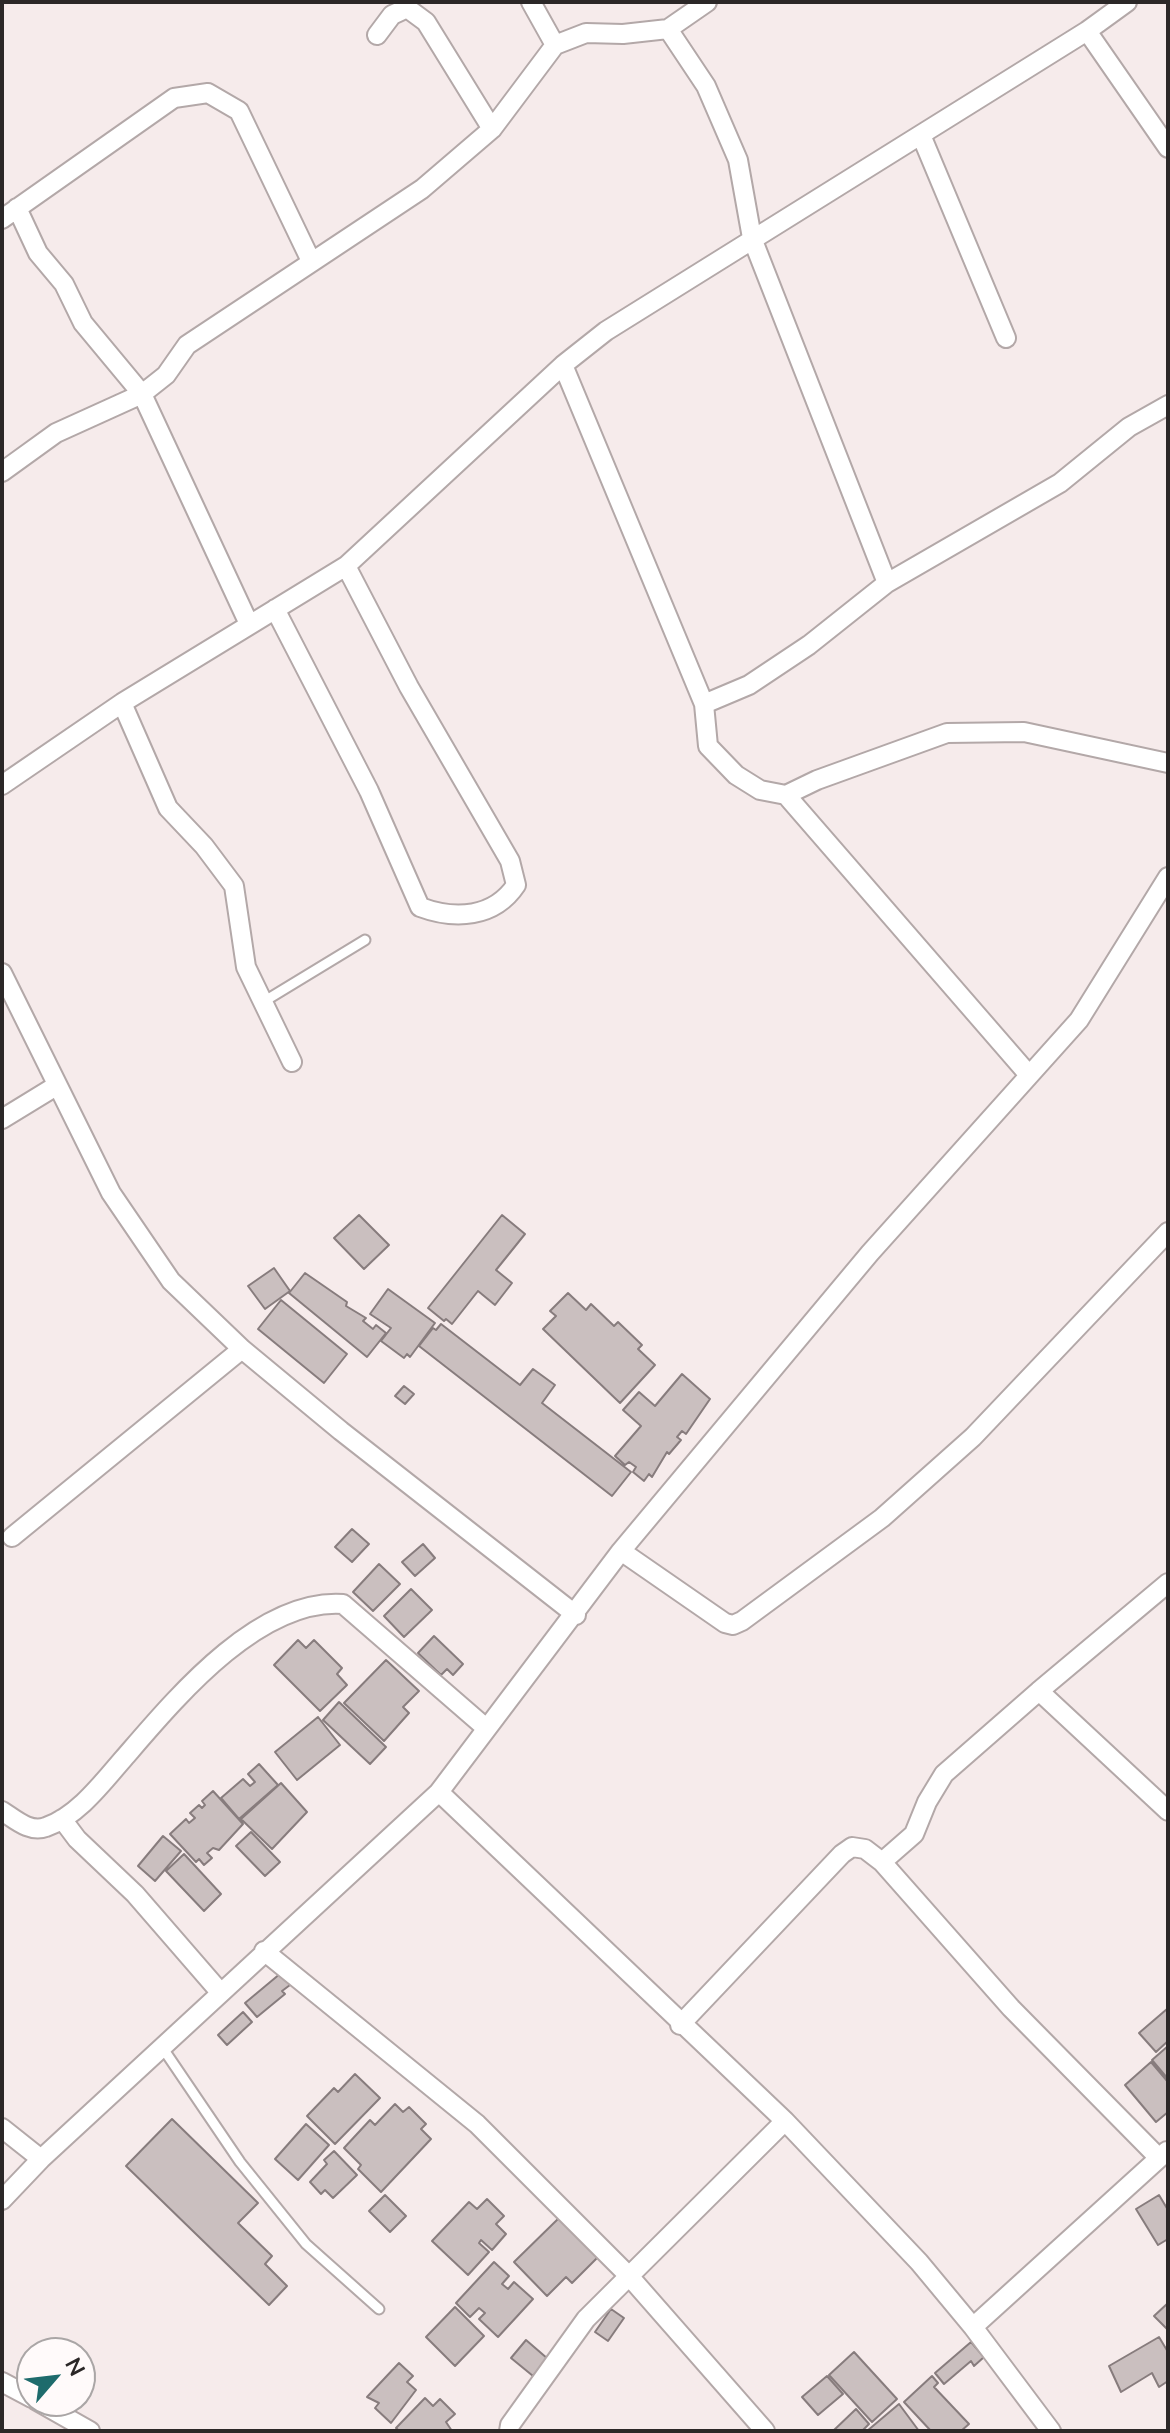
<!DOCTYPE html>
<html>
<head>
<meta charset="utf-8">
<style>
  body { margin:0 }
  #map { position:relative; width:1170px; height:2433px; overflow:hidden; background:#f6ebeb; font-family:Mulish,sans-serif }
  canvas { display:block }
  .frame { position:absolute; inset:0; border:4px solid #2b2727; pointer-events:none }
  .north { position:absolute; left:16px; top:2337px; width:80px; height:80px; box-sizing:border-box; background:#fffafa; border:2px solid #aaa6a6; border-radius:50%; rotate:62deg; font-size:22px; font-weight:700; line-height:32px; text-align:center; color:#2b2727 }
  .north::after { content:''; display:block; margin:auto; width:28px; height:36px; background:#1e6b6c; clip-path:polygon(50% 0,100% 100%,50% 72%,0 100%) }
</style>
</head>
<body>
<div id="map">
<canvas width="1170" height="2433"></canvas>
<div class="frame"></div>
<div class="north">N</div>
</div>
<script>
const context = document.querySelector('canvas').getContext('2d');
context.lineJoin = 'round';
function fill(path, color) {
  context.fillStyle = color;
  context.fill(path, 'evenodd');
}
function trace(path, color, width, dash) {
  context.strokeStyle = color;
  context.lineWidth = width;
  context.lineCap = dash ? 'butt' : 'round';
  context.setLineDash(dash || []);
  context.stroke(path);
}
const building = new Path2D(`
  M359 1215 389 1245 364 1269 334 1238Z
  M502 1215 525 1234 496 1270 512 1283 495 1305 478 1291 452 1324 446 1319 444 1321 428 1308Z
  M274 1268 290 1291 265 1309 248 1286Z
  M305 1273 347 1302 346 1306 366 1318 363 1321 373 1329 376 1325 386 1333 367 1357 289 1293Z
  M388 1289 435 1323 410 1357 407 1354 404 1358 381 1341 391 1328 370 1314Z
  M568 1293 586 1310 591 1304 614 1326 618 1322 642 1345 638 1349 655 1365 620 1403 543 1329 556 1316 550 1311Z
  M281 1300 347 1354 324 1383 258 1329Z
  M441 1324 520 1385 533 1369 555 1385 542 1403 631 1472 612 1496 419 1346 433 1328 436 1330Z
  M682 1374 710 1399 686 1434 682 1431 677 1437 681 1440 669 1454 667 1452 652 1477 649 1474 644 1481 633 1472 636 1467 629 1462 625 1465 615 1456 641 1426 623 1410 639 1392 655 1406Z
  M404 1386 414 1394 405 1404 395 1396Z
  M352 1529 369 1544 352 1562 335 1547Z
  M423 1544 435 1558 415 1576 402 1562Z
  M379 1564 400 1584 373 1611 353 1592Z
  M411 1589 432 1610 404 1637 384 1616Z
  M434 1636 463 1664 453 1675 447 1669 441 1675 418 1653Z
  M298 1640 306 1648 314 1640 342 1668 337 1674 347 1685 320 1711 274 1665Z
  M386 1660 419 1691 403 1707 409 1713 384 1741 344 1703Z
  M339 1702 386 1747 370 1764 323 1720Z
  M318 1717 340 1745 297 1780 275 1752Z
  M259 1764 278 1785 239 1819 221 1798 243 1779 250 1786 255 1782 248 1774Z
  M281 1783 307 1812 272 1849 241 1819Z
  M213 1791 243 1824 219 1850 213 1848 207 1853 212 1858 204 1865 199 1859 196 1862 170 1834 186 1819 189 1823 195 1818 190 1813 199 1805 202 1808 205 1805 202 1801Z
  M251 1832 280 1862 265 1876 236 1846Z
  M163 1836 181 1851 155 1881 138 1866Z
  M184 1854 221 1894 204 1911 166 1871Z
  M281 1973 290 1985 282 1991 285 1994 257 2017 245 2003Z
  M1167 2009 1168 2041 1156 2052 1139 2033Z
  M243 2012 252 2022 227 2045 218 2035Z
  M1168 2046V2079L1152 2060Z
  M1151 2062 1168 2082V2112L1156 2122 1125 2085Z
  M355 2074 380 2098 335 2144 307 2116 334 2088 338 2092Z
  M395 2104 403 2112 409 2107 426 2124 421 2129 431 2139 381 2192 358 2169 361 2165 344 2148 370 2120 375 2125Z
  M172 2119 258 2203 238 2223 272 2256 265 2264 287 2286 269 2305 126 2166Z
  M306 2124 329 2145 298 2180 275 2159Z
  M334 2151 357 2175 333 2198 325 2190 321 2194 310 2182 327 2164 324 2160Z
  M385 2195 406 2216 390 2232 369 2211Z
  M1159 2195 1168 2210V2239L1158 2245 1136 2209Z
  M487 2199 504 2216 496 2224 506 2234 492 2250 481 2240 479 2243 489 2252 468 2275 432 2241 469 2202 477 2209Z
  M561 2216 599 2256 572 2283 566 2277 547 2296 514 2262Z
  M494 2262 509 2276 502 2284 508 2289 514 2282 533 2299 498 2337 479 2319 485 2313 479 2308 470 2317 456 2303Z
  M1168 2303V2330L1154 2316Z
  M455 2307 484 2336 455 2366 426 2337Z
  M611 2309 624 2318 608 2341 595 2332Z
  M1159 2337 1168 2352V2381L1159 2387 1152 2373 1121 2392 1109 2366Z
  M526 2340 548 2359 533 2376 511 2358Z
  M971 2342 984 2357 974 2366 971 2361 944 2384 935 2373Z
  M854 2352 897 2399 872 2422 829 2375Z
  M399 2363 413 2376 407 2382 416 2390 391 2423 375 2408 379 2403 367 2397Z
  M827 2376 843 2394 818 2415 802 2397Z
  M932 2376 938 2383 934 2387 969 2424 961 2431H931L904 2402Z
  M425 2398 433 2406 440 2399 455 2414 446 2422 452 2431H399L396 2428Z
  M899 2404 919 2431H867Z
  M856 2409 869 2424 862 2431H833Z`);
const lane = new Path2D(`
  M263 1002 365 940
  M162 2047 240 2162 306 2244 379 2309`);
const street = new Path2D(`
  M531 2 555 45
  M668 29 706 86 738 160 752 238 887 583
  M1087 31 1168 148
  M377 35 392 15 407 8 426 22 492 129
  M921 135 1006 338
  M2 219 174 98 208 93 239 111 311 261
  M563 365 704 704 708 746 736 775 760 790 786 795 817 780 947 733 1024 732 1168 763
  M2 472 56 433 142 394 83 323 64 284 38 253 17 208
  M275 609 369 791 420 907C455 920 494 918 516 885L510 861 409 687 346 566
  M249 624 142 394 166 375 187 345 422 189 492 129 555 45 586 33 623 34 668 29 707 2
  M122 703 168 808 204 846 234 886 246 967 292 1062
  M704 704 749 685 809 645 887 583 1060 483 1129 427 1168 405
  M2 785 122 703 346 566 563 365 606 331 1087 31 1127 2
  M786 795 1029 1075
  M2 973 111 1193 171 1281 242 1349 341 1431 576 1615
  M2 1119 56 1086
  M12 1537 242 1349
  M621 1551 725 1623 733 1625 742 1621 882 1518 973 1437 1168 1232
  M1039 1691 1168 1583
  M439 1792 785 2121 919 2262 973 2327 1051 2431
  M2 1811C16 1820 30 1833 46 1827 78 1816 103 1782 124 1758 175 1699 258 1598 343 1604L486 1728
  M62 1819 77 1839 135 1894 220 1992
  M882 1862 914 1834 927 1802 944 1774 1039 1691 1168 1811
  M264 1951 477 2124 629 2276 765 2431
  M680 2025 842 1854 852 1847 865 1849 882 1862 1011 2008 1159 2158
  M2 2128 41 2159
  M2 2200 41 2159 439 1792 621 1551 870 1253 1079 1020 1168 877
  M973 2327 1167 2151
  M2 2382 32 2398
  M37 2401 90 2431
  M509 2431 510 2425 586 2319 785 2121`);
fill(building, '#cabfbf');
trace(building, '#877c7d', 2);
trace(lane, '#b3a8a8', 13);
trace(street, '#b3a8a8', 22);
trace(lane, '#fff', 9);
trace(street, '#fff', 18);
</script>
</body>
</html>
